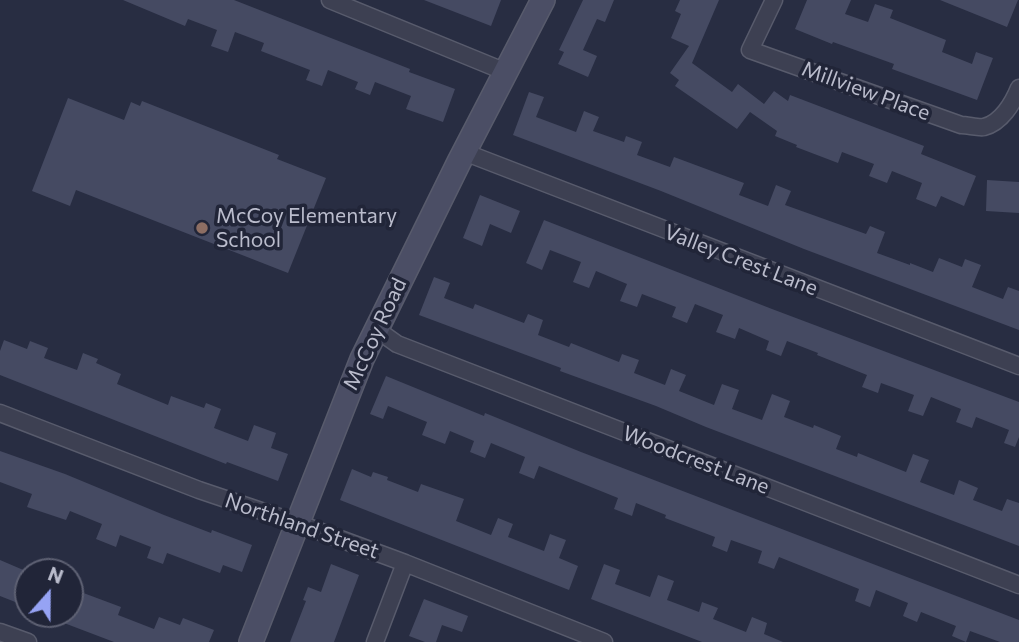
<!DOCTYPE html>
<html>
<head>
<meta charset="utf-8">
<style>
  body { margin:0 }
  #map { position:relative; width:1019px; height:642px; overflow:hidden; background:#282d42; font-family:Commissioner,sans-serif }
  canvas { display:block }
  .north { position:absolute; left:14px; top:558px; width:70px; height:70px; box-sizing:border-box; background:#212538; border:2px solid #5e6173; border-radius:50%; rotate:21deg; font-size:19px; font-weight:700; line-height:28px; text-align:center; color:#babccc }
  .north::after { content:''; display:block; margin:auto; width:24px; height:32px; background:#96a3f4; clip-path:polygon(50% 0,100% 100%,50% 72%,0 100%) }
</style>
</head>
<body>
<div id="map">
<canvas width="1019" height="642"></canvas>
<div class="north">N</div>
</div>
<script>
const context = document.querySelector('canvas').getContext('2d');
context.lineJoin = 'round';
function fill(path, color) {
  context.fillStyle = color;
  context.fill(path, 'evenodd');
}
function trace(path, color, width, dash) {
  context.strokeStyle = color;
  context.lineWidth = width;
  context.lineCap = dash ? 'butt' : 'round';
  context.setLineDash(dash || []);
  context.stroke(path);
}
function write(font, color, halo, rows, align = 'center') {
  context.font = font + ' Commissioner,sans-serif';
  context.lineWidth = 7;
  context.setLineDash([]);
  context.textBaseline = 'middle';
  context.strokeStyle = halo;
  context.fillStyle = color;
  for (const [text, x, y, turn = 0] of rows) {
    context.save();
    context.translate(x, y);
    context.rotate((+turn || 0) * Math.PI / 180);
    context.textAlign = isNaN(turn) ? turn : align;
    if (halo) context.strokeText(text, 0, 0);
    context.fillText(text, 0, 0);
    context.restore();
  }
}
const building = new Path2D(`
  M123 0H234L410 69 409 72 455 89 443 122 406 109 411 96 375 82 370 95 355 89 358 82 328 70 322 86 306 80 310 70 261 51 264 43 235 32 228 52 211 46 217 30 188 19 185 26Z
  M424 0H501L491 26Z
  M583 0H614L605 22 597 19 583 50 597 56 588 77 558 64 564 52 559 50Z
  M680 0H719L692 63 732 92 738 84 764 104 774 91 788 101 790 95 924 146 921 154 976 176 964 206 941 196 936 207 916 199 922 183 892 171 887 183 869 176 874 164 842 152 838 163 796 147 797 145 775 136 777 131 750 112 737 129 675 86 679 80 670 73 689 46 671 38 681 14 675 11Z
  M807 0H851L845 14 868 22 875 4 893 10 890 18 946 40 942 52 972 64 976 52 993 58 977 100 892 69 894 64 833 42 832 44 795 29Z
  M940 0H1018L1007 27Z
  M529 92 544 97 536 117 576 132 584 111 599 117 593 131 624 142 626 136 642 142 637 155 670 167 674 157 744 183 739 195 768 206 776 185 791 191 785 205 866 234 870 226 885 232 877 253 910 265V263L933 272 939 258 962 267 965 259 981 265 972 287 1003 299 1008 287 1019 291V330L804 249 661 191 513 135Z
  M68 98 124 120 131 102 140 106 142 101 279 155 277 159 326 178 288 273 76 190 70 206 32 191Z
  M987 180 1019 182V213L986 211Z
  M480 195 520 211 511 233 490 224 482 246 463 238Z
  M544 220 772 309 1019 402V437L1015 447 1004 443 1009 430 976 417 972 428 956 422 961 409 931 397 923 416 908 411 914 395 881 383 878 393 862 387 867 375 817 355 818 353 787 341 781 356 766 350 769 341 739 328 735 339 716 332 723 315 695 304 687 323 672 317 676 307 642 294 637 307 620 301 627 284 596 271 589 288 573 282 581 262 550 250 542 270 526 263Z
  M434 277 450 283 444 298 473 309 475 304 524 323 528 314 543 320 538 335 569 347 571 343 619 362 622 354 639 360 634 373 665 385 671 369 686 375 679 391 714 405 722 384 739 390 732 409 762 420 772 394 790 401 784 417 813 428 814 425 841 436 836 449 857 457 858 453 906 472 913 454 929 460 920 482 954 495 959 480 978 488 973 500 1002 511 1007 499 1019 503V546L706 427 656 406 560 371 561 368 419 315Z
  M4 340 27 349 30 341 48 348 44 358 77 370 83 353 98 359 96 363 121 374 117 384 168 405 171 396 204 408 206 403 221 409 214 428 248 441 254 425 276 433 271 448 288 454 278 481 227 462 226 464 0 375V351Z
  M386 376 484 416 485 413 581 452 1019 620V642H1000L970 631 966 642 952 636 956 626 921 612 917 622 903 616 908 603 876 590 870 607 855 601 859 589 779 557 774 569 758 563 762 551 731 540 727 552 712 546 715 537 665 518 666 515 636 503 632 516 614 509 618 498 539 466 534 479 519 473 525 457 491 443 485 458 470 452 474 441 450 431 445 444 422 435 427 422 388 406 383 419 370 414Z
  M0 451 65 474 164 515 211 533 212 530 252 545 242 572 223 565 220 573 167 553 163 564 147 558 151 547 120 535 116 547 96 539 102 524 70 511 66 520 27 507 32 494 0 482Z
  M352 469 371 477 373 472 388 477 387 480 418 492 421 484 464 499 456 521 491 535 498 518 513 524 508 537 544 551 550 534 566 540 559 558 578 566 569 590 340 500Z
  M0 560 28 572V607L0 596Z
  M331 564 359 575 334 642H290L306 601 303 600 308 587 321 592Z
  M604 564 620 570 615 584 650 597 658 575 674 581 667 600 699 612 702 602 718 608 713 619 746 632 752 617 767 623 764 634 783 642H702L591 599Z
  M70 588 121 607 118 615 154 629 159 617 180 625 183 618 214 630 209 642H114L43 615 70 614Z
  M424 599 468 616 462 632 442 625 436 642H425L409 636Z`);
const street = new Path2D(`
  M330 0 506 72
  M774 0 750 50 961 125C968 125 978 128 984 127 1001 123 1013 103 1019 88
  M464 152 1019 366
  M376 329 397 344 1019 585
  M0 413 199 490 297 523 405 563 604 642
  M0 632 28 642
  M375 642 405 563`);
const secondary = new Path2D(`
  M251 642 362 359 459 162 543 0`);
const markers = [
  [202,228,7,"#8d6e63"]
];
const streetNames = [
  ["Millview Place",866,91,20],
  ["Valley Crest Lane",741,260,21],
  ["McCoy Road",375,334,-65],
  ["Woodcrest Lane",696,460,21],
  ["Northland Street",302,526,19]
];
const poiNames = [
  ["McCoy Elementary",216,216],
  ["School",216,240]
];
fill(building, '#454a62');
trace(street, '#585b6c', 19);
trace(secondary, '#585b6c', 26);
trace(street, '#3d4052', 16);
trace(secondary, '#4b4e65', 23);
for (const [x, y, r, color] of markers) {
  const dot = new Path2D();
  dot.arc(x, y, r, 0, 2 * Math.PI);
  context.fillStyle = color;
  context.fill(dot);
  trace(dot, '#212538', 2.5);
}
write('21px', '#babccc', '#212538', streetNames);
write('21px', '#babccc', '#212538', poiNames, 'left');
</script>
</body>
</html>
